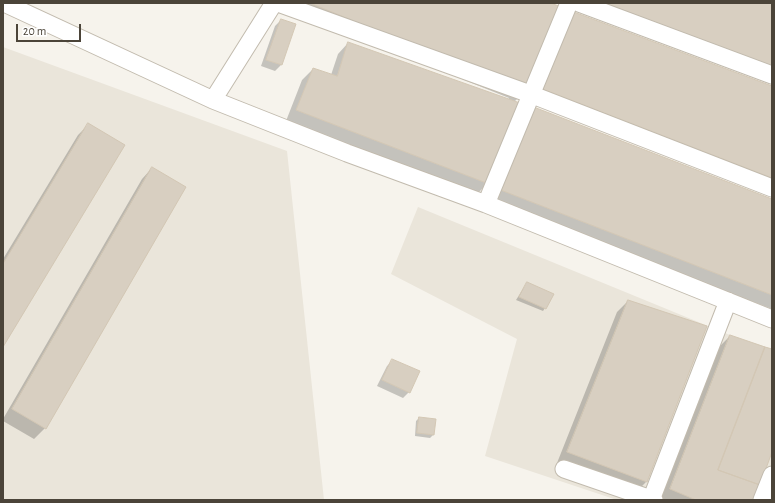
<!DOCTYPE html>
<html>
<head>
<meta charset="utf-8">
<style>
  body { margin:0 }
  #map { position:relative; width:775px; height:503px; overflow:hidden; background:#f6f3ec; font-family:"Alegreya Sans",sans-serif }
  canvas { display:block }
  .frame { position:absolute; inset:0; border:4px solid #4b4439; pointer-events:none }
  .scale { position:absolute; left:16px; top:24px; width:65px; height:18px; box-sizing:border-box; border:2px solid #4b4439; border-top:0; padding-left:5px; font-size:12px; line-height:14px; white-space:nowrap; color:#4b4439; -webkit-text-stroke:3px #fff; paint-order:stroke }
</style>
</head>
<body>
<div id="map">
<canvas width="775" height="503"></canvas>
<div class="frame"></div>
<div class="scale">20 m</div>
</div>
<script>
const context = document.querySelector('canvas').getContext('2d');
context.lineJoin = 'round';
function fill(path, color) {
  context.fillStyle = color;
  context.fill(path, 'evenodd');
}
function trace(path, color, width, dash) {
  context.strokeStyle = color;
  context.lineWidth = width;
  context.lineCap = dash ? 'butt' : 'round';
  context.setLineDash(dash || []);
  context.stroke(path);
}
const residential = new Path2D(`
  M3 47 287 151 324 500H3Z
  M418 207 730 335 772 349V500H617L485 456 517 339 391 274Z`);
const shadow = new Path2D(`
  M282 3H548L526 90 514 102 488 183 477 194 286 121 302 80 313 69 331 75 338 54 348 43 508 100 509 98 280 6Z
  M569 3H772V82Z
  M281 20 295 25 281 65 275 71 261 66 275 26Z
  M561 23 772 87V192L529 99Z
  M520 118 772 201V309L488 200Z
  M89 124 3 345V259L78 135Z
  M152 168 45 428 34 439 3 421V419L142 179Z
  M527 283 545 308 543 311 516 300Z
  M628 301 706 327 646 482 635 493 557 463 617 312Z
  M730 336 772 351V449L753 500H660L719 347Z
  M393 360 409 392 403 398 377 386 387 366Z
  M419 418 435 420 433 435 430 438 415 436 416 421Z`);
const building = new Path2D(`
  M310 3H551L561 7 527 91Z
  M605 3H772V67Z
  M571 11 772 86V178L540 88Z
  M281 19 296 24 282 65 266 60Z
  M348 42 520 103 489 184 296 110 313 68 337 76Z
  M531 106 772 199V295L498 189Z
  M88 123 125 145 3 347V264Z
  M152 167 186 187 46 429 12 409Z
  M527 282 554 294 546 309 519 297Z
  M628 300 707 326 647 482 567 452Z
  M730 335 765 347 718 470 760 485 754 500H696L670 489Z
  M765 347 772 349V452L760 485 718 470Z
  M392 359 420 371 410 393 382 380Z
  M419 417 436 419 434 435 417 433Z`);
const street = new Path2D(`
  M4 3 213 100 347 153 486 204 772 319
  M278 3 530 94 772 188
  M579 3 772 75
  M213 100 274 3
  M486 204 569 3
  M564 469 654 500
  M651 500 728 301
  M762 500 772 475`);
fill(residential, '#eae5da');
fill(shadow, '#0003');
fill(building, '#d8cfc1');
trace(building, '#d3c7b4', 1);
trace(street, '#c2bbae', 19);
trace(street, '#fff', 17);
</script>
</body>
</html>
